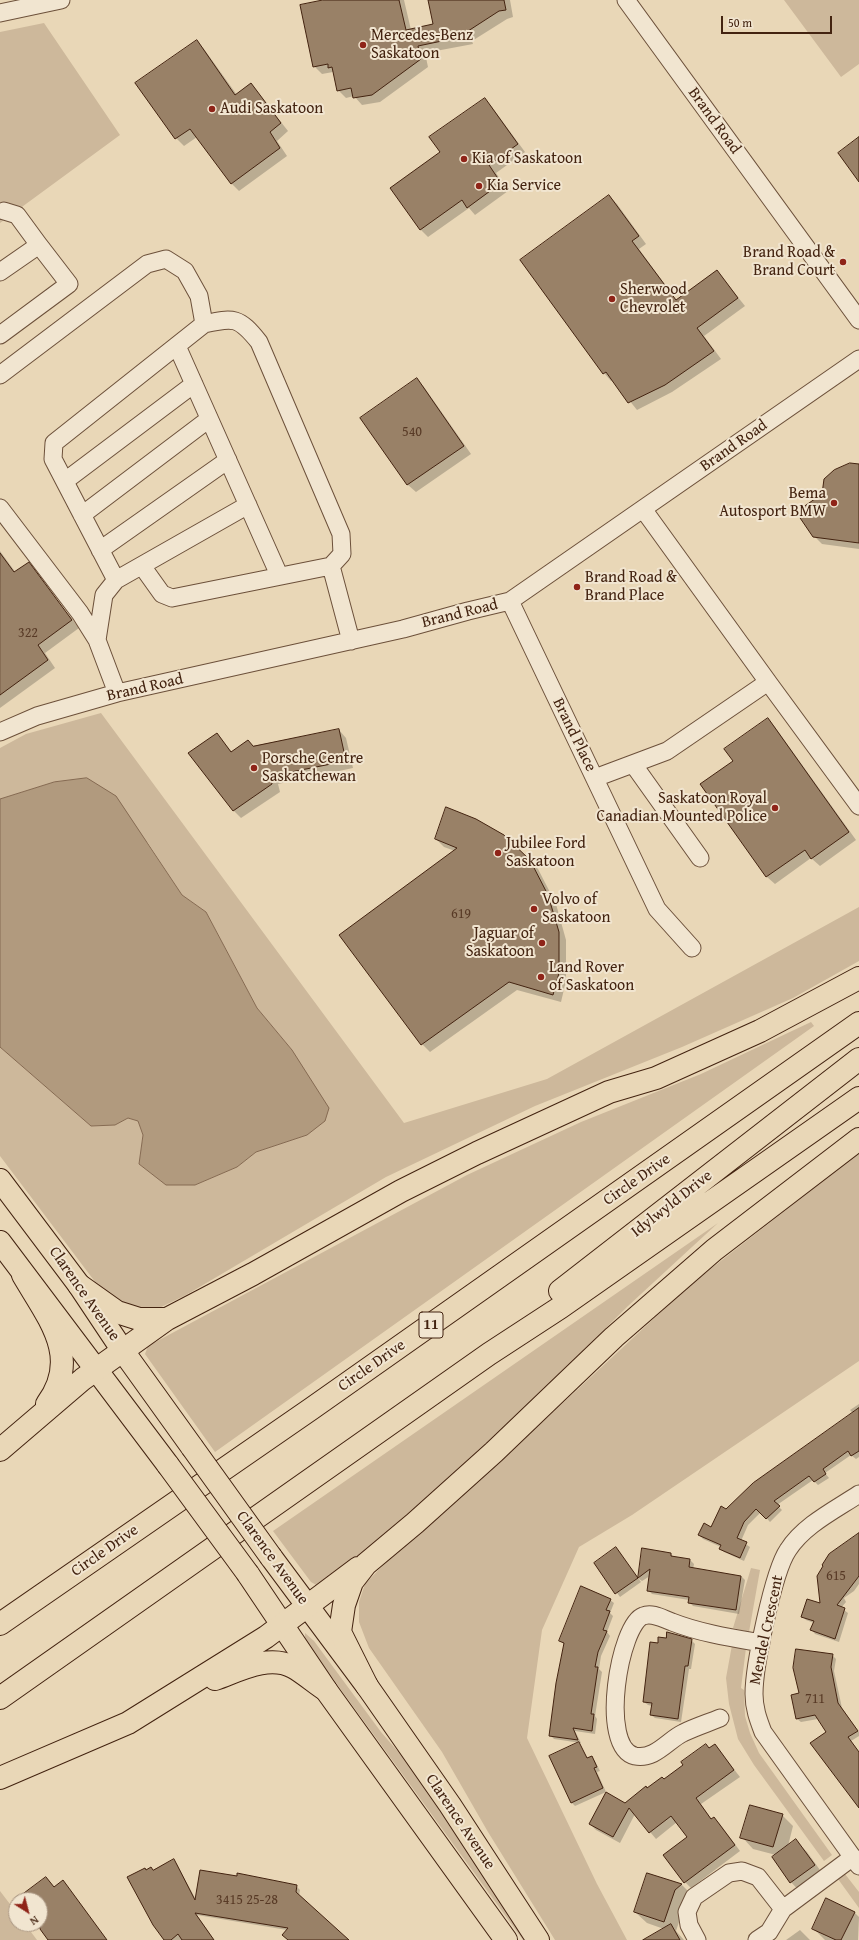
<!DOCTYPE html>
<html>
<head>
<meta charset="utf-8">
<style>
  body { margin:0 }
  #map { position:relative; width:859px; height:1940px; overflow:hidden; background:#e9d7b7; font-family:"Gentium Book Plus",serif }
  canvas { display:block }
  .north { position:absolute; left:8px; top:1892px; width:40px; height:40px; box-sizing:border-box; background:#f1e5d0; border:1px solid #ab9783; border-radius:50%; rotate:144deg; font-size:11px; font-weight:700; line-height:16px; text-align:center; color:#432310 }
  .north::after { content:''; display:block; margin:auto; width:14px; height:18px; background:#8f2418; clip-path:polygon(50% 0,100% 100%,50% 72%,0 100%) }
  .scale { position:absolute; left:721px; top:16px; width:111px; height:18px; box-sizing:border-box; border:2px solid #432310; border-top:0; padding-left:5px; font-size:12px; line-height:14px; white-space:nowrap; color:#432310; -webkit-text-stroke:3px #f1e5d0; paint-order:stroke }
</style>
</head>
<body>
<div id="map">
<canvas width="859" height="1940"></canvas>
<div class="north">N</div>
<div class="scale">50 m</div>
</div>
<script>
const context = document.querySelector('canvas').getContext('2d');
context.lineJoin = 'round';
function fill(path, color) {
  context.fillStyle = color;
  context.fill(path, 'evenodd');
}
function trace(path, color, width, dash) {
  context.strokeStyle = color;
  context.lineWidth = width;
  context.lineCap = dash ? 'butt' : 'round';
  context.setLineDash(dash || []);
  context.stroke(path);
}
function write(font, color, halo, rows, align = 'center') {
  context.font = font + ' "Gentium Book Plus",serif';
  context.lineWidth = 4;
  context.setLineDash([]);
  context.textBaseline = 'middle';
  context.strokeStyle = halo;
  context.fillStyle = color;
  for (const [text, x, y, turn = 0] of rows) {
    context.save();
    context.translate(x, y);
    context.rotate((+turn || 0) * Math.PI / 180);
    context.textAlign = isNaN(turn) ? turn : align;
    if (halo) context.strokeText(text, 0, 0);
    context.fillText(text, 0, 0);
    context.restore();
  }
}
const green = new Path2D(`
  M784 0H859V64L841 77Z
  M44 23 120 135 0 223V32Z
  M101 713 404 1123 547 1079 859 907V961L793 998 682 1047 535 1106 386 1177 186 1295 157 1309 130 1308 102 1291 0 1156V1047L91 1126 115 1125 128 1118 138 1121 143 1135 139 1164 167 1185H195L237 1167 256 1152 307 1135 292 1050 257 1008 206 912 182 895 148 843 54 782 0 799V748L26 734Z
  M811 1022 814 1026 215 1452 145 1354 148 1346 467 1175 581 1122 701 1074Z
  M859 1153V1361L632 1515 579 1547 542 1630 527 1738 597 1884 627 1940H555L488 1832 442 1752 369 1648 359 1622V1602L365 1584 392 1556 550 1415 690 1285Z
  M718 1223 628 1306 480 1453 330 1584 318 1586 311 1582 273 1531Z
  M751 1568 760 1570 749 1632 733 1628Z
  M305 1633 314 1641 381 1732 414 1770 528 1940H523L315 1654 305 1638Z
  M732 1645 746 1648 741 1688 744 1690 745 1716 750 1733 759 1753 832 1855 824 1861 754 1765 738 1739 729 1704 726 1678Z
  M845 1874 859 1892V1908L838 1879Z
  M0 1891 16 1912V1924H25L37 1940H0Z`);
const water = new Path2D(`
  M87 778 116 796 182 895 206 912 257 1008 292 1050 329 1108 325 1121 307 1135 256 1152 237 1167 195 1185H166L139 1164 143 1135 138 1121 128 1118 115 1125 91 1126 0 1047V799L54 782Z`);
const shadow = new Path2D(`
  M328 0H404L411 30 434 25 429 0H510L513 17 507 19 472 41 473 44 425 53 428 67 380 102 362 105 354 96 346 98 338 90 333 72 322 74 314 66Z
  M197 41 204 49 237 95 251 84 288 131 277 141 287 156 239 191 231 183 197 137 184 146 176 138 136 83Z
  M484 99 492 107 525 152 496 173 508 191 475 215 469 208 428 237 420 229 442 153Z
  M609 196 617 204 646 244 639 249 677 301 717 271 745 306 704 336 721 359 672 392 637 410 613 380 611 381 604 373Z
  M417 380 424 387 471 454 416 492 408 485 362 418Z
  M859 465V549L822 544 814 536 823 494Z
  M0 551 16 573 28 563 79 628 45 653 55 668 0 708Z
  M768 719 775 727 856 840 820 866 811 858 775 884 767 877 701 785 734 761Z
  M339 730 346 738 353 768 278 784 280 792 241 818 233 810 217 734 232 752 253 747Z
  M436 839 529 861 538 869 556 904 566 940V981L561 1002 517 990 430 1052 422 1044 455 851 444 847Z
  M859 1404V1457L856 1459 851 1455 825 1473 829 1478 818 1485 813 1480 777 1505 782 1510 770 1522 761 1512 748 1525 741 1541 750 1547 744 1561 724 1552 720 1549 721 1547 703 1539 699 1535 712 1528 726 1510 853 1413 850 1410Z
  M859 1534V1584L854 1591 844 1598 846 1602 841 1608 848 1613 839 1642 815 1634 812 1630 814 1623 806 1620 802 1616 821 1604Z
  M616 1549 641 1582 620 1597 595 1563Z
  M643 1549 671 1554 674 1558 690 1560 694 1564 693 1569 741 1576 745 1580 739 1614 693 1606 689 1602V1600L652 1594 648 1590 650 1576 642 1581 639 1579Z
  M610 1600 614 1603 610 1613 613 1616 607 1632 610 1636 601 1656 599 1669 602 1672 595 1716 597 1719 595 1734 575 1731 581 1743 554 1739 550 1735 564 1644 560 1640Z
  M667 1639 691 1640 695 1644 691 1669H689L681 1722 655 1718 651 1715 652 1706 648 1705 644 1702 658 1644Z
  M832 1655 836 1659 834 1671 842 1708 859 1732V1736L851 1741 859 1752V1808L811 1743 828 1732 818 1719 801 1722 797 1719 800 1694Z
  M579 1744 588 1759 591 1757 595 1761 600 1771 597 1772 606 1792 575 1806 571 1802Z
  M715 1745 740 1777 701 1804 712 1820 714 1818 720 1824 740 1851 691 1888 685 1882 688 1837 677 1822 656 1839 635 1814 620 1843 596 1830 590 1824 664 1780Z
  M782 1815 793 1826 788 1846 796 1841 807 1852 825 1877 802 1894 791 1882 776 1855 753 1849 742 1837Z
  M174 1861 177 1864 196 1900 296 1886 300 1890 299 1896 348 1940H289L287 1930 197 1915 214 1940H165L146 1870 151 1868 154 1871Z
  M647 1874 682 1885 693 1896 686 1901 676 1931 684 1940H645L664 1929 647 1923 635 1912Z
  M854 1912 859 1917 858 1940H825L813 1928Z
  M800 1930 810 1940H786Z`);
const building = new Path2D(`
  M323 0H399L406 30 433 24 428 0H504L506 10 499 11 465 33 466 36 418 46 421 59 372 95 353 98 351 88 337 91 332 67 328 68V64L313 67 300 5Z
  M197 40 235 95 251 83 281 123 270 132 280 148 231 184 190 129 175 139 135 83Z
  M485 98 518 144 489 165 501 183 467 208 462 200 420 230 390 188 440 152 429 137Z
  M859 137V182L838 153Z
  M609 195 639 236 632 241 676 300 717 270 738 298 697 328 714 351 665 385 628 403 606 372 603 374 520 260Z
  M417 378 464 446 407 485 360 418Z
  M850 463 859 464V543L813 537 796 512 822 494 824 479 834 470Z
  M0 553 14 572 29 562 72 620 38 645 48 660 0 695Z
  M768 718 849 832 811 859 805 850 766 877 700 784 733 761 724 749Z
  M339 729 346 761 271 776 272 784 233 811 188 753 217 733 231 752 248 740 253 746Z
  M446 807 476 819 504 835 530 860 548 895 559 932V973L553 995 509 982 421 1045 339 935 457 848 435 839Z
  M859 1408V1451L851 1456 848 1451 823 1469 826 1474 814 1482 809 1476 774 1501 780 1506 766 1519 756 1509 744 1522 737 1538 747 1542 740 1558 719 1549 721 1545 698 1535 704 1523 711 1527 721 1506 726 1509 753 1483Z
  M859 1533V1576L837 1605 845 1608 835 1639 810 1630 814 1621 801 1617 807 1599 820 1603 817 1576 823 1566 822 1565 829 1554Z
  M616 1547 638 1578 615 1594 594 1563Z
  M642 1548 671 1553V1556L690 1559 689 1567 741 1576 736 1610 688 1603 689 1597 647 1591 650 1569 638 1578Z
  M581 1586 611 1599 606 1610 610 1611 603 1630 607 1631 598 1652 595 1667H598L591 1714H594L592 1731 573 1728 578 1740 549 1736 556 1683 564 1643 559 1641Z
  M667 1632 692 1639 688 1666H685L678 1719 650 1715 652 1703 643 1702 650 1642 658 1643V1637L666 1638Z
  M796 1649 833 1654 831 1667 838 1703 858 1731 848 1737 859 1752V1808L810 1743 826 1732 815 1715 796 1719 791 1695 799 1693 793 1668Z
  M579 1742 587 1758 592 1756 597 1767 594 1768 603 1788 571 1803 549 1756Z
  M706 1744 709 1748 715 1744 734 1770 696 1798 711 1819 714 1817 735 1845 684 1883 663 1855 687 1837 671 1816 649 1833 629 1808 613 1837 589 1824 606 1792 625 1803 646 1786 647 1788 662 1777 664 1779 683 1765 681 1762Z
  M750 1805 783 1814 773 1847 740 1838Z
  M796 1839 815 1865 790 1883 772 1857Z
  M174 1859 195 1900 200 1870 237 1876V1873L297 1885 296 1892 349 1940H288L282 1935 288 1928 195 1913 214 1940H182L178 1934 171 1940H164L153 1925 127 1877 145 1868 146 1870 151 1867 153 1870Z
  M647 1873 682 1884 675 1890 664 1922 634 1912Z
  M46 1877 54 1887 63 1880 107 1940H48L40 1929V1900H15Z
  M826 1898 855 1912 841 1940H836L812 1929Z
  M671 1924 680 1940H643Z`);
const minor = new Path2D(`
  M626 0 859 320
  M0 13 61 0
  M4 211 17 215 39 245
  M0 272 39 245 69 284 0 335
  M177 346 279 575
  M0 375 147 264 166 259 185 271 199 296 204 324
  M65 481 194 384
  M0 508 80 613 97 640 117 693
  M82 515 209 419
  M100 550 228 460
  M331 566 351 641
  M116 580 53 459 54 443 204 324C234 317 239 317 259 342L341 534 342 554 331 566 172 598 162 594 142 566
  M510 601 657 909 692 948
  M97 640 104 595 116 580 248 505
  M768 682 859 806
  M0 732 37 716 117 693 403 629 468 611 510 601 859 359
  M633 764 700 858
  M595 778 667 751 768 682 643 509
  M859 1494C835 1510 804 1525 788 1550 773 1572 754 1667 754 1694 754 1708 758 1719 763 1732L859 1866
  M720 1718C708 1723 695 1727 683 1733 668 1740 655 1760 635 1756 598 1747 620 1624 643 1616 653 1612 663 1619 672 1622 700 1633 732 1638 761 1643
  M697 1940 689 1925 687 1912 694 1897 729 1873 742 1871 758 1877 783 1909
  M757 1940 769 1932 783 1909 853 1857`);
const major = new Path2D(`
  M0 1180 79 1285 123 1351 192 1447
  M0 1242 168 1465
  M271 1557 367 1686 450 1805 538 1940
  M248 1574 326 1690 506 1940`);
const highway = new Path2D(`
  M23 1275C48 1318 82 1357 47 1404
  M79 1285 117 1312 139 1319H167
  M560 1291 859 1059
  M0 1450 83 1379 167 1319 253 1274 401 1191 477 1153 609 1092 656 1078 760 1031 859 978
  M0 1624 311 1409 859 1023
  M215 1679C238 1671 268 1654 293 1667 304 1673 315 1683 326 1690
  M367 1686 340 1632 344 1605 352 1582 366 1564 415 1523 494 1452 614 1337 714 1250 859 1139
  M0 1698 489 1354 561 1307 859 1098
  M0 1778 128 1723 266 1637 358 1568`);
const majorBridge = new Path2D(`
  M192 1447 271 1557
  M168 1465 248 1574`);
const markers = [
  [363,45,4,"#8f2418"],
  [212,109,4,"#8f2418"],
  [464,159,4,"#8f2418"],
  [479,186,4,"#8f2418"],
  [843,262,4,"#8f2418"],
  [612,299,4,"#8f2418"],
  [834,503,4,"#8f2418"],
  [577,587,4,"#8f2418"],
  [254,768,4,"#8f2418"],
  [775,808,4,"#8f2418"],
  [498,853,4,"#8f2418"],
  [534,909,4,"#8f2418"],
  [542,943,4,"#8f2418"],
  [541,977,4,"#8f2418"]
];
const numberNames = [
  ["540",412,432],
  ["322",28,633],
  ["619",461,914],
  ["615",836,1576],
  ["711",815,1699],
  ["3415 25-28",247,1900]
];
const shields = [
  [431,1325,24]
];
const shieldNames = [
  ["11",431,1325]
];
const poiNames = [
  ["Mercedes-Benz",371,36],
  ["Saskatoon",371,54],
  ["Audi Saskatoon",220,109],
  ["Kia of Saskatoon",472,159],
  ["Kia Service",487,186],
  ["Brand Road &",835,253,"right"],
  ["Brand Court",835,271,"right"],
  ["Sherwood",620,290],
  ["Chevrolet",620,308],
  ["Bema",826,494,"right"],
  ["Autosport BMW",826,512,"right"],
  ["Brand Road &",585,578],
  ["Brand Place",585,596],
  ["Porsche Centre",262,759],
  ["Saskatchewan",262,777],
  ["Saskatoon Royal",767,799,"right"],
  ["Canadian Mounted Police",767,817,"right"],
  ["Jubilee Ford",506,844],
  ["Saskatoon",506,862],
  ["Volvo of",542,900],
  ["Saskatoon",542,918],
  ["Jaguar of",534,934,"right"],
  ["Saskatoon",534,952,"right"],
  ["Land Rover",549,968],
  ["of Saskatoon",549,986]
];
const streetNames = [
  ["Brand Road",714,121,54],
  ["Brand Road",734,446,-35],
  ["Brand Road",460,614,-14],
  ["Brand Road",145,688,-13],
  ["Brand Place",574,735,64],
  ["Circle Drive",637,1180,-35],
  ["Idylwyld Drive",672,1204,-38],
  ["Clarence Avenue",84,1294,55],
  ["Circle Drive",372,1366,-35],
  ["Circle Drive",105,1551,-35],
  ["Clarence Avenue",272,1558,54],
  ["Mendel Crescent",767,1630,-78],
  ["Clarence Avenue",460,1822,56]
];
fill(green, '#cdb89b');
fill(water, '#b19a7e');
trace(water, '#856a52', 1);
fill(shadow, '#0003');
fill(building, '#998167');
trace(building, '#432310', 1);
trace(minor, '#6c503a', 19);
trace(major, '#432310', 24);
trace(highway, '#432310', 24);
trace(minor, '#f1e5d0', 17);
trace(major, '#e9d7b7', 22);
trace(highway, '#e9d7b7', 22);
trace(majorBridge, '#432310', 24, []);
trace(majorBridge, '#e9d7b7', 22);
for (const [x, y, r, color] of markers) {
  const dot = new Path2D();
  dot.arc(x, y, r, 0, 2 * Math.PI);
  context.fillStyle = color;
  context.fill(dot);
  trace(dot, '#f1e5d0', 1.5);
}
write('14px', '#583a26', null, numberNames);
for (const [x, y, w] of shields) {
  const box = new Path2D();
  box.roundRect(x - w / 2, y - 13, w, 26, 3);
  context.fillStyle = '#f1e5d0';
  context.fill(box);
  trace(box, '#432310', 1);
}
write('bold 15px', '#432310', null, shieldNames);
write('16px', '#432310', '#f1e5d0', poiNames, 'left');
write('16px', '#432310', '#f1e5d0', streetNames);
</script>
</body>
</html>
